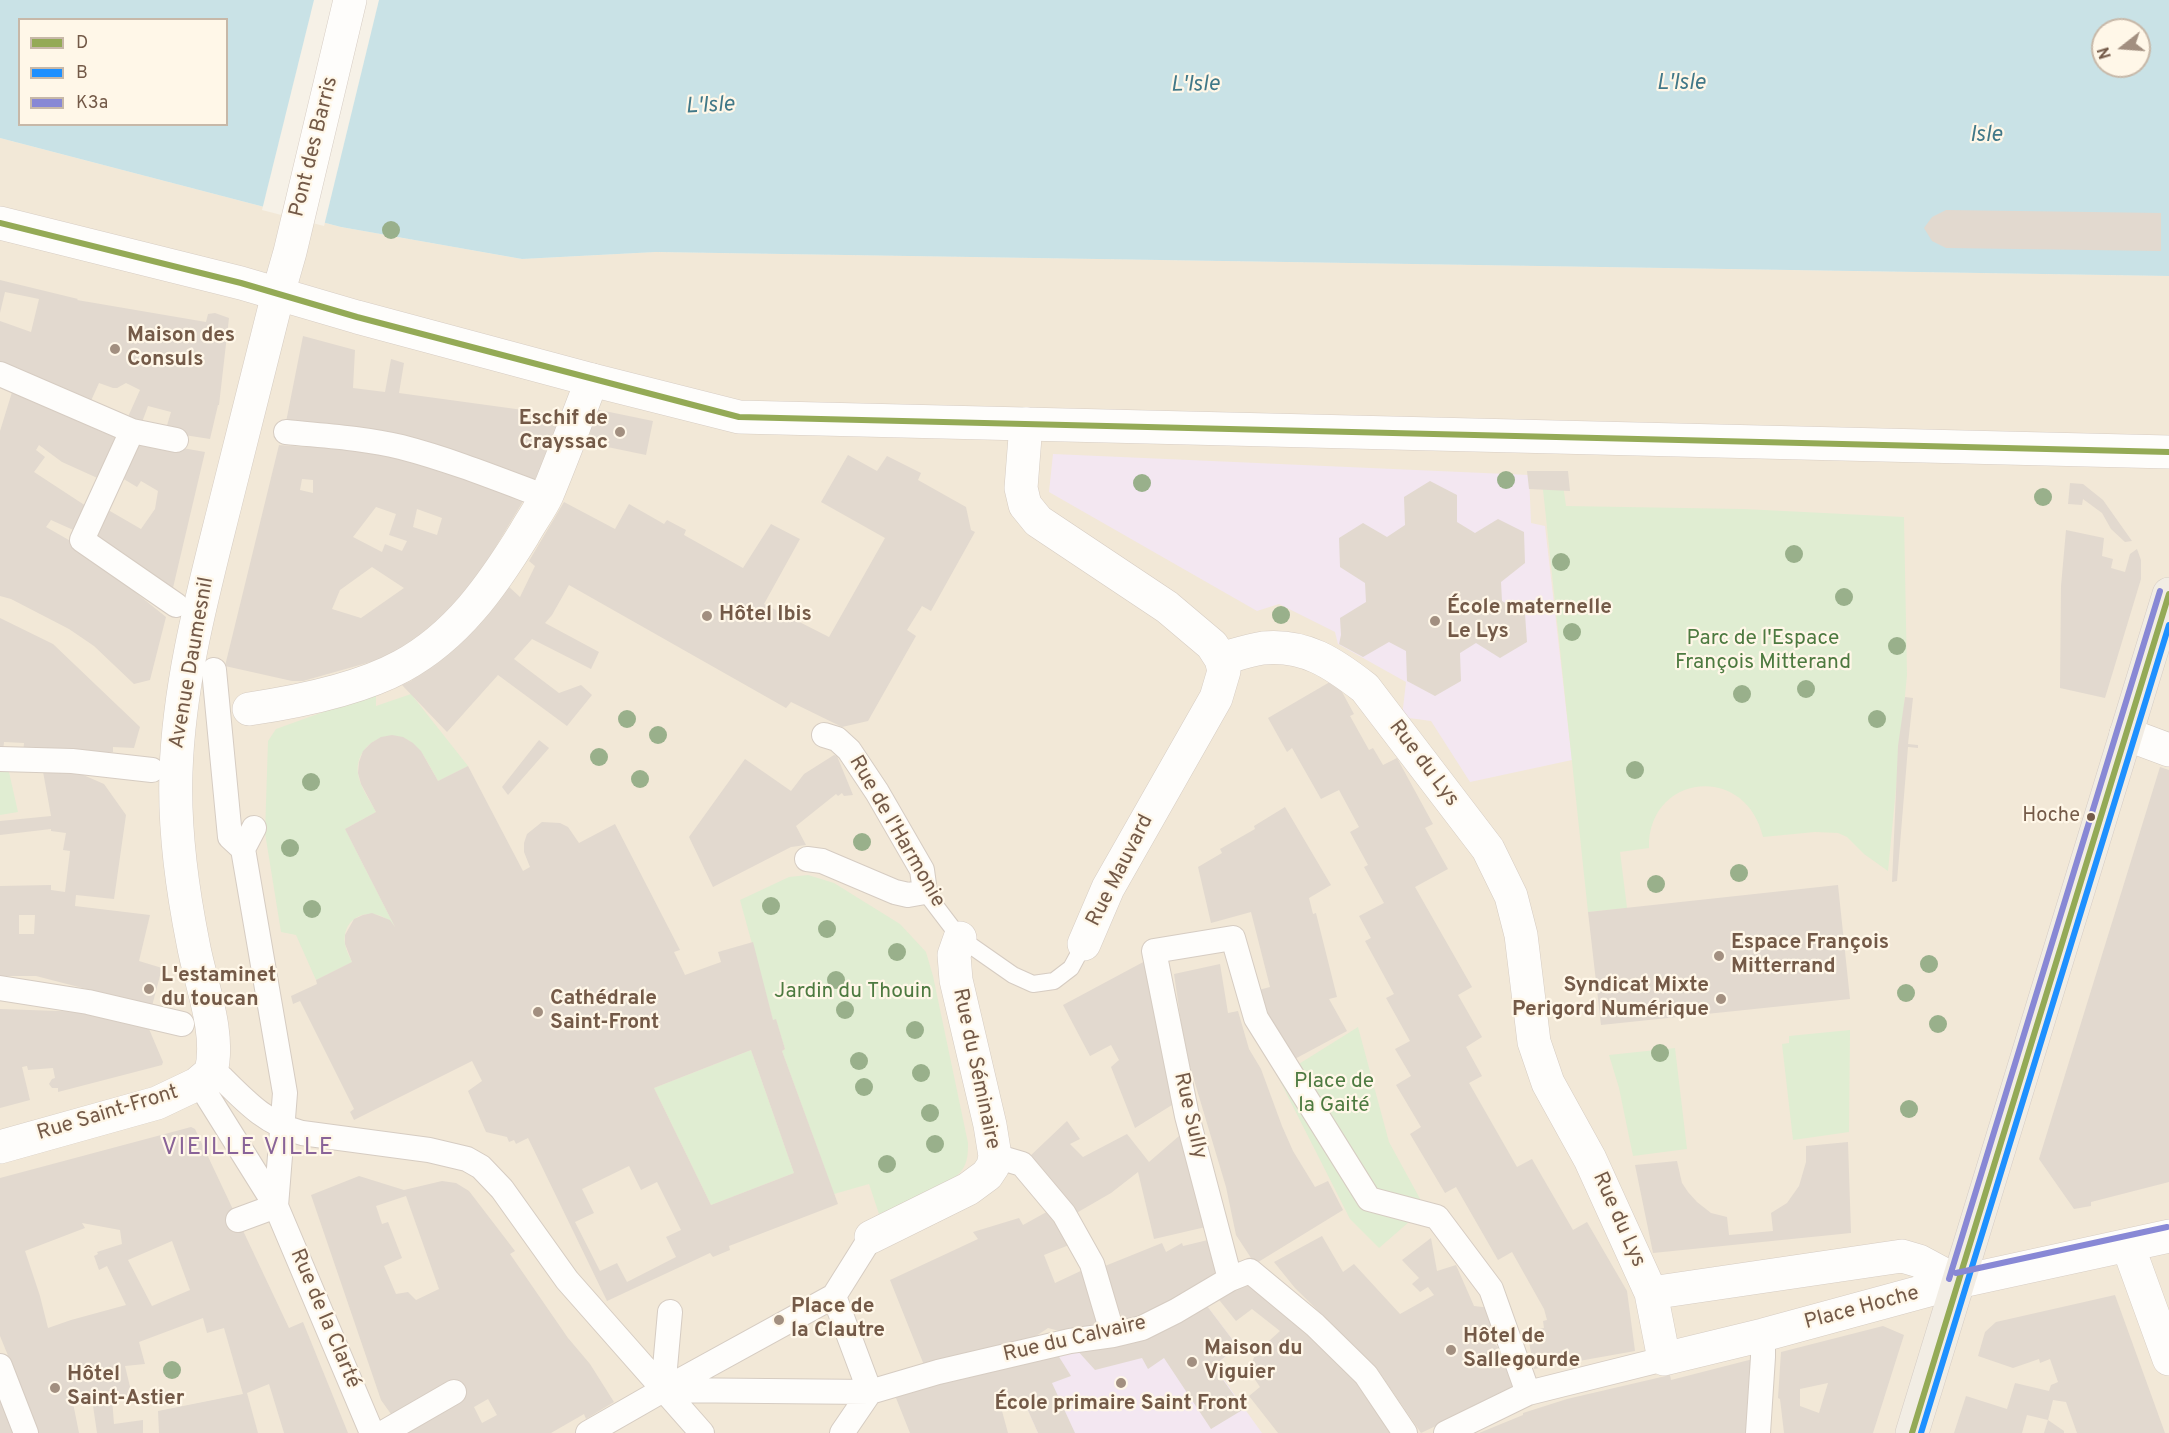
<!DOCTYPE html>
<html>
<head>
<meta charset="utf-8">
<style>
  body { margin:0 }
  #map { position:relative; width:2169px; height:1433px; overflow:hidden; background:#f6f1e7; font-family:Overpass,sans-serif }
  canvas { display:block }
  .legend { position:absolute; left:18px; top:18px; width:210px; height:108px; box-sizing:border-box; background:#fff7e8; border:2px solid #c7b8a8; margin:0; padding:8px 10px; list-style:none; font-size:18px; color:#745a48 }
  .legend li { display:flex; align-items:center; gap:12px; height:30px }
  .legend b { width:30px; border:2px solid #c7b8a8 }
  .north { position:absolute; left:2091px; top:18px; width:60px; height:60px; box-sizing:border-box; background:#fff7e8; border:2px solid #c7b8a8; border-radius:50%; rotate:253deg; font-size:16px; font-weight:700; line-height:24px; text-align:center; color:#745a48 }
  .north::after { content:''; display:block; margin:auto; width:21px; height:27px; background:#a28f80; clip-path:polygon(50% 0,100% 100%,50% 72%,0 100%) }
</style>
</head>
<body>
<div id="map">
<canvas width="2169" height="1433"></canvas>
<ul class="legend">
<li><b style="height:8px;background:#94aa56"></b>D</li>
<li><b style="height:8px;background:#1e90ff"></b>B</li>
<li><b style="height:8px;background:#8888d5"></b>K3a</li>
</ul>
<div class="north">N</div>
</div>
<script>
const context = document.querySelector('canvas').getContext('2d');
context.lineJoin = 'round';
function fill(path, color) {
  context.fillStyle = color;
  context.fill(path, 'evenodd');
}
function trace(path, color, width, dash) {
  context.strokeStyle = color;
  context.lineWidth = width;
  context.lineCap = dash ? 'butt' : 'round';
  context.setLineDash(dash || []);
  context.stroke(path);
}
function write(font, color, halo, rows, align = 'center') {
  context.font = font + ' Overpass,sans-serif';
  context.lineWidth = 4.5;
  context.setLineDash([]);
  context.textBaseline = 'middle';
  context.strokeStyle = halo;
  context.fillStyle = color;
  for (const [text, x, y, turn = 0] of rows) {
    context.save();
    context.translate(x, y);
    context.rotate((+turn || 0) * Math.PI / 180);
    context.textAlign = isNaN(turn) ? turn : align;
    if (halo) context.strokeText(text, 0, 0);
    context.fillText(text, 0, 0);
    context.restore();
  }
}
const residential = new Path2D(`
  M0 138 341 227 522 259 656 252 2169 276V1433H0Z`);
const education = new Path2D(`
  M1053 454 1529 475 1531 523 1545 526 1572 760 1470 782 1431 721 1402 717 1406 682 1338 644 1335 632 1279 604 1257 611 1049 492Z
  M1204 1302 1238 1347 1214 1366 1262 1433H1038L1007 1362Z`);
const green = new Path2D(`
  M1541 471H1561L1566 506 1744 509 1904 517 1907 675 1888 871 1864 854 1847 837 1838 833 1815 832 1763 837C1745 761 1647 775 1649 848L1620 852 1627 908 1588 912Z
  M376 693V706L411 694 468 766 438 781C431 769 424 752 412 743 390 725 354 744 358 774 360 787 370 800 376 812L345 829 395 927C378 904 341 913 345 944 346 950 349 956 352 962L316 980 296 935 281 932 265 833 268 741 276 729Z
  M0 772H9L18 812 0 815Z
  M808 875 834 883 900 924 926 952 933 976 968 1143C968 1152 968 1162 962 1170 947 1191 903 1203 879 1214L869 1184 834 1194 782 1051 785 1049 776 1020H773L740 900 789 877Z
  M1358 1027 1389 1142 1425 1208 1379 1248 1350 1219 1278 1077Z
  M1850 1030 1849 1132 1793 1140 1782 1044 1789 1043V1036Z
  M1675 1048 1687 1149 1633 1156 1619 1088 1609 1055Z
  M751 1050 794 1173 711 1205 654 1088Z`);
const water = new Path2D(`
  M0 0H2169V276L656 252 522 259 341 227 0 138ZM20 20H226V124H20ZM2103 30H2139V66H2103Z`);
const pier = new Path2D(`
  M314 0H379L324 226 262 210Z`);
const building = new Path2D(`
  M1946 210 2161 213V251L1946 248 1932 241 1924 228 1932 217Z
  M0 280 78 299 77 300 206 322 208 314 215 313 229 318 219 405H218L210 439 165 432 171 412 148 406 141 425 127 419 140 390 126 383 117 388H113L99 383 90 403 0 369V321L31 332 39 299 5 292 0 313Z
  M303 336 355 350 353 388 385 392 391 359 404 363 399 393 567 416 545 465 534 480 286 422Z
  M13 389 123 436 104 481 62 462 39 445 36 450 45 457 34 472 89 508 80 533 51 520 46 527 74 543 166 617 150 680 134 684 94 646 69 629 11 599 0 596V431Z
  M595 409 653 421 646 455 588 443Z
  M132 439 205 452 172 592 122 552 121 554 91 538 103 507 141 529 155 509 158 491 141 481 137 487 117 475Z
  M308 439 418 460 525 498 489 558 443 623 408 646 374 661 303 681H292L225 666 279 445 306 447ZM302 479 313 480V493L300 490ZM376 507 396 514 389 535 407 541 402 551 385 544 382 552 353 537ZM417 509 442 518 437 535 413 527ZM372 567 404 588 361 618 332 609 340 590Z
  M848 455 877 471 887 456 921 473 918 480 966 507 971 530 975 532 931 611 922 606 907 630 916 636 868 721 842 727 791 702 786 708 569 585 552 615 545 623 599 652 591 669 532 639 514 659 559 693 581 685 592 695 567 726 498 675 447 732 402 685 411 681 445 655 508 586 520 597 535 566 529 561 564 502 615 529 629 504 664 524 667 520 686 530 684 535 743 568 771 524 800 539 764 604 829 637 885 538 821 502Z
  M1527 471H1568L1570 491 1529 489Z
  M1430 481 1457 495V522L1475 533 1498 519 1524 532 1525 563 1501 582 1502 601 1525 614 1527 642 1500 658 1476 643 1460 653 1461 681 1435 696 1407 681 1406 651 1389 642 1363 657 1339 644 1341 635 1340 618 1366 602 1365 583 1340 567 1339 538 1363 523 1387 537 1405 525 1404 497Z
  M2070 483 2083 484 2103 500 2132 541 2125 542 2111 529 2102 513 2083 499 2082 505 2068 504Z
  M2066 530 2104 538 2102 556 2113 559 2111 568 2125 572 2130 554 2137 549 2141 560V579L2105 698 2060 688 2061 586Z
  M0 618 53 644 140 727 134 748 113 747V752L23 753 24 743 4 742 3 752H0Z
  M1335 679 1354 714 1350 716 1369 750 1373 748 1383 765 1397 758 1433 824 1425 828 1448 869 1415 887 1472 987 1458 995 1482 1037 1466 1047 1482 1076 1469 1083 1517 1167 1532 1159 1573 1230 1587 1222 1627 1291 1635 1351 1534 1369 1527 1331 1544 1328 1543 1321 1547 1320 1544 1309 1512 1252 1498 1260 1456 1187 1445 1193 1410 1134 1421 1127 1396 1085 1411 1076 1395 1049 1410 1041 1386 998 1394 994 1365 941 1371 938 1359 916 1384 903 1364 867 1368 865 1350 832 1359 827 1339 790 1321 799 1292 748 1287 752 1268 718Z
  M1905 697 1913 698 1908 744 1918 745V748L1908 747 1897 881 1892 882 1898 746Z
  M392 735 403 737 413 743 421 751 438 781 468 766 523 871 530 867 524 852V843L527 834 542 822 560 823 568 827 579 843 615 824 680 950 674 952 685 975 721 962 718 952 753 942 773 1020 776 1019 785 1049 782 1051 838 1204 729 1246 730 1250 713 1257 710 1253 607 1301 528 1138 516 1144 514 1140 509 1142 507 1137 486 1132 468 1091 482 1081 472 1061 354 1120 350 1112 354 1109 300 1001 293 1004 291 996 317 984 316 980 352 962 345 944V935L354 919 363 915 372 913 390 920 395 927 345 829 376 812 361 784 358 773 359 762 363 751 371 743 381 737ZM751 1050 794 1173 711 1205 654 1088ZM629 1166 641 1190 657 1182 681 1230 666 1237 676 1257 627 1282 617 1263 600 1271 575 1222 594 1213 582 1189Z
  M539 740 549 748 508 795 502 787Z
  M834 755 837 756 853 795 844 796 842 793 838 796 836 794 796 826 806 845 791 847 713 887 689 837 745 759 791 791 804 774Z
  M42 766 65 767 104 784 126 815 114 899 76 895 75 906 150 915 139 961 162 968 152 1006 36 976H0V886L51 885V890L65 892 70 851 63 850 66 833 51 831V829L0 835V821L51 816ZM19 915H35L34 934H19Z
  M2160 767 2169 770V1182L2091 1202V1206L2074 1209 2039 1159Z
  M1285 807 1331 885 1309 898 1313 914 1316 913 1337 997 1329 999 1347 1031 1291 1061 1255 991 1270 987 1251 912 1211 923 1198 867 1222 853 1220 849 1255 829 1254 826Z
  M1838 885 1850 999 1601 1025 1588 912Z
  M1147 960 1180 1100 1135 1128 1111 1067 1119 1060 1111 1045 1090 1056 1063 1005Z
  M1220 964 1228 1013 1238 1011 1249 1049 1261 1069 1282 1126 1293 1151 1315 1187 1328 1181 1343 1210 1255 1264 1236 1235 1226 1187 1177 1023 1181 1022 1174 974Z
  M0 1009 88 1012 149 1029 163 1062 162 1065 58 1092V1088H52L49 1084 52 1079 55 1078 53 1068 28 1070 27 1066 22 1067 30 1100 0 1108Z
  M1067 1121 1080 1139 1070 1144 1083 1157 1127 1134 1149 1162 1186 1130 1210 1226 1154 1239 1138 1172 1111 1193 1073 1215 1028 1158Z
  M191 1127 195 1129 289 1328 303 1322 348 1433H284L269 1384 247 1393 258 1433H159L158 1411 243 1394 224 1328 207 1333 203 1318 139 1342 145 1364 125 1366 132 1395 112 1398 114 1424 143 1420V1433H97L92 1399 73 1403 79 1433H35L29 1407 0 1336V1178ZM82 1223 120 1230 122 1244 97 1252 98 1254 94 1256 99 1270 107 1266 126 1305 71 1320 48 1328 40 1296 25 1251 85 1228ZM172 1241 190 1290 152 1306 128 1260Z
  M1848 1142 1851 1233 1653 1253 1635 1165 1677 1161 1682 1183 1688 1192 1697 1202 1711 1213 1727 1217 1729 1235 1773 1231 1771 1213 1787 1203 1799 1186 1806 1162V1146Z
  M359 1176 404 1190 442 1181 456 1183 469 1191 515 1251 510 1254 568 1338 590 1364 614 1402 586 1419 584 1414 551 1433H396V1421L381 1400 311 1195ZM406 1196 439 1289 416 1300 408 1292 396 1294 384 1266 402 1258 388 1222 382 1224 376 1206ZM488 1399 497 1415 482 1423 474 1407Z
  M1052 1209 1074 1243 1044 1255 1055 1283 1087 1268 1103 1322 1063 1332 1048 1328 1030 1340 926 1370 890 1280 978 1239 973 1232 1019 1218 1023 1225Z
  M1322 1236 1343 1272 1354 1264 1400 1314 1434 1295 1428 1287 1420 1292 1412 1284 1419 1278 1402 1260 1431 1238 1437 1271 1456 1265 1474 1306 1491 1308 1502 1334 1493 1342 1509 1359 1518 1387 1421 1433 1378 1370 1295 1288 1274 1262Z
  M1212 1239 1221 1274 1125 1324 1100 1268 1162 1243 1166 1252 1182 1243 1183 1246Z
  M1246 1282 1350 1371 1396 1433H1278L1249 1396 1260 1387 1254 1378 1251 1367 1254 1357 1262 1355 1258 1351 1280 1331 1252 1309 1236 1321 1216 1296Z
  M2115 1295 2165 1433H2077L2066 1402 2053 1400 2048 1420 2027 1415 2022 1433H1954L1966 1396 2007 1409 2015 1383 2049 1391 2051 1385 2058 1382 2050 1359 2040 1363 2039 1359 2013 1368 1978 1356 1985 1332 1996 1322Z
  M1204 1302 1238 1347 1213 1366 1244 1409 1211 1429 1164 1358 1148 1369 1142 1358 1095 1370 1076 1349Z
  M1883 1326 1904 1335 1873 1433H1784L1780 1399 1778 1398 1781 1352ZM1828 1383 1819 1413 1800 1406V1389Z
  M1056 1352 1071 1376 1052 1383 1075 1433H1038L1023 1399 1002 1411 1008 1433H910L894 1393Z
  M1753 1359 1749 1433H1479L1523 1415V1413L1567 1399 1670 1375 1671 1380Z
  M0 1386 16 1433H0Z
  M2048 1420 2064 1431V1433H2044Z`);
const service = new Path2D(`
  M925 892 960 938 1013 975 1033 984 1054 981 1071 968 1084 944`);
const pedestrian = new Path2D(`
  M0 374 132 431 176 440
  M132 431 82 540 176 605
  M286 432C325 436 364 438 401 447 451 460 498 479 546 497
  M214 670 230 837 243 849 285 1093 276 1206
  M0 759 72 761 152 770
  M243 849 254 828
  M807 859 822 861 895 892 908 895 925 892 922 870 877 792 849 750 837 739 824 735
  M0 988 88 1002 182 1024
  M222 1078C247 1103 267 1124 302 1133L429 1150 467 1159 481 1167 502 1189 567 1280 702 1433
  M206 1094 276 1206 372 1433
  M995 1156 1022 1164 1064 1214 1092 1264 1113 1335
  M238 1220 276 1206
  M1230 1279 1187 1116 1154 951 1233 938 1256 1018 1369 1199 1437 1217 1491 1289 1528 1393
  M834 1296 870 1392 842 1433
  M0 1366 26 1433
  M663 1390 870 1392 938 1372 1070 1341 1113 1335 1142 1328 1176 1311 1230 1279 1250 1271 1315 1325 1366 1375 1405 1433
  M663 1390 670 1312
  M383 1433 454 1392
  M588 1433 663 1390 834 1296 871 1237
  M1446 1433 1528 1393 1664 1359
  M1758 1433 1763 1357V1335`);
const minor = new Path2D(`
  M1026 424 1021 488 1025 505 1038 521 1167 607 1212 645 1221 659 1224 671 1216 698 1108 888 1084 944
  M1221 659C1235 655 1249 650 1263 648 1305 644 1333 663 1365 688L1488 849 1511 896 1521 935 1534 1042 1548 1083 1590 1159 1651 1293 1664 1359 1763 1335 1958 1282
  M249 709C296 702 360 689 402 666 457 636 492 586 524 534 531 521 541 508 547 495 563 457 577 418 592 380
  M2126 734 2169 750
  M0 1147 157 1103 197 1084 211 1072C221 1032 200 983 193 943 182 888 174 829 176 772 179 681 203 593 225 505 243 435 260 364 278 294
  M871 1237 968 1189 987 1175 993 1166 995 1156 990 1125 956 980 954 955 960 938
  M2128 1246 2169 1359
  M1651 1293 1902 1256 1919 1261 1958 1282`);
const secondary = new Path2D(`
  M0 223 241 283 357 317 592 380 739 417 2169 452
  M278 294 290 252 350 0
  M1958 1282 2169 1236`);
const primary = new Path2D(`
  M1912 1433 2169 594`);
const bus1 = new Path2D(`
  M0 223 241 283 357 317 739 417 2169 452
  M1912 1433 2169 594`);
const bus2 = new Path2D(`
  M1921 1433 2169 625`);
const bus3 = new Path2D(`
  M1956 1273 2167 1227
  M1949 1279 2160 591`);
const trees = [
  [391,230],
  [1506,480],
  [1142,483],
  [2043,497],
  [1794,554],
  [1561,562],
  [1844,597],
  [1281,615],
  [1572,632],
  [1897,646],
  [1806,689],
  [1742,694],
  [627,719],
  [1877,719],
  [658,735],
  [599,757],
  [1635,770],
  [640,779],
  [311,782],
  [862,842],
  [290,848],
  [1739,873],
  [1656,884],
  [771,906],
  [312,909],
  [827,929],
  [897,952],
  [1929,964],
  [836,980],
  [1906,993],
  [845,1010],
  [1938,1024],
  [915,1030],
  [1660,1053],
  [859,1061],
  [921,1073],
  [864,1087],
  [1909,1109],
  [930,1113],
  [935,1144],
  [887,1164],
  [172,1370]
];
const markers = [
  [115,349,6,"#a28f80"],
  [620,432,6,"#a28f80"],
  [707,616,6,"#a28f80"],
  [1435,621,6,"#a28f80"],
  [2091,817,5,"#745a48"],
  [1719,956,6,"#a28f80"],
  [149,989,6,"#a28f80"],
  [1721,999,6,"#a28f80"],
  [538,1012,6,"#a28f80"],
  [779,1320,6,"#a28f80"],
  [1451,1350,6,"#a28f80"],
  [1192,1362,6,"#a28f80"],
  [1121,1383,6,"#a28f80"],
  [55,1388,6,"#a28f80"]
];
const busNames = [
  ["Hoche",2080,817]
];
const streetNames = [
  ["Pont des Barris",315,147,-76],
  ["Avenue Daumesnil",193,663,-80],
  ["Rue du Lys",1423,764,53],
  ["Rue de l'Harmonie",896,832,60],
  ["Rue Mauvard",1121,871,-63],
  ["Rue du Séminaire",975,1069,78],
  ["Rue Saint-Front",108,1114,-17],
  ["Rue Sully",1189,1116,77],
  ["Rue du Lys",1618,1220,66],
  ["Place Hoche",1862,1309,-15],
  ["Rue de la Clarté",324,1319,67],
  ["Rue du Calvaire",1075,1340,-13]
];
const poiNames = [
  ["Maison des",127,337],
  ["Consuls",127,361],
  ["Eschif de",608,420,"right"],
  ["Crayssac",608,444,"right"],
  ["École maternelle",1447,609],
  ["Le Lys",1447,633],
  ["Hôtel Ibis",719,616],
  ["Espace François",1731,944],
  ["Mitterrand",1731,968],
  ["L'estaminet",161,977],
  ["du toucan",161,1001],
  ["Syndicat Mixte",1709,987,"right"],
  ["Perigord Numérique",1709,1011,"right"],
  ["Cathédrale",550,1000],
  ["Saint-Front",550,1024],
  ["Place de",791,1308],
  ["la Clautre",791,1332],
  ["Hôtel de",1463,1338],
  ["Sallegourde",1463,1362],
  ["Maison du",1204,1350],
  ["Viguier",1204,1374],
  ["Hôtel",67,1376],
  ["Saint-Astier",67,1400],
  ["École primaire Saint Front",1121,1405,"center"]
];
const parkNames = [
  ["Parc de l'Espace",1763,640],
  ["François Mitterand",1763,664],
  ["Jardin du Thouin",853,993],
  ["Place de",1334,1083],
  ["la Gaité",1334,1107]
];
const waterNames = [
  ["L'Isle",1681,85],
  ["L'Isle",1195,86,-1],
  ["L'Isle",710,107,-3],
  ["Isle",1986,137]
];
const quarterNames = [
  ["VIEILLE VILLE",248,1149]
];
fill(residential, '#f2e8d7');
fill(education, '#f3e7f1');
fill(green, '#e0edd2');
fill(water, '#c9e2e6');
fill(pier, '#f6f1e7');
fill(building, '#e2d9cf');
trace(service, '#d6ccc2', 18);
trace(pedestrian, '#d6ccc2', 26);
trace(minor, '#d6ccc2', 34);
trace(secondary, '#d7cdc4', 34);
trace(primary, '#d5ccc4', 34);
trace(service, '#fefdfb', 16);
trace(pedestrian, '#fefdfb', 24);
trace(minor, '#fefdfb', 33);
trace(secondary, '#fefdfb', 33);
trace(primary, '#f2ede4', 33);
trace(bus1, '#94aa56', 6);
trace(bus2, '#1e90ff', 6);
trace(bus3, '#8888d5', 6);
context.fillStyle = '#99b08b';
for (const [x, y] of trees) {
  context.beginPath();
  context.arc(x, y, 9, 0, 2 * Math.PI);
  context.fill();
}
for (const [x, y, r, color] of markers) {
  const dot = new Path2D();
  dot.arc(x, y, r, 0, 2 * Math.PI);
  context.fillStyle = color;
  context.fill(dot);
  trace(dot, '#fff7e8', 2);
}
write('20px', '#745a48', '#fff7e8', busNames, 'right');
write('21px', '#745a48', '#fff7e8', streetNames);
write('bold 21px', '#745a48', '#fff7e8', poiNames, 'left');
write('21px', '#4d7a40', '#fff7e8', parkNames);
write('italic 22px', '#417888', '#fff7e8', waterNames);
context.letterSpacing = '1.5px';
write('24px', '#896398', '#fff7e8', quarterNames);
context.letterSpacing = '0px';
</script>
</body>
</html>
